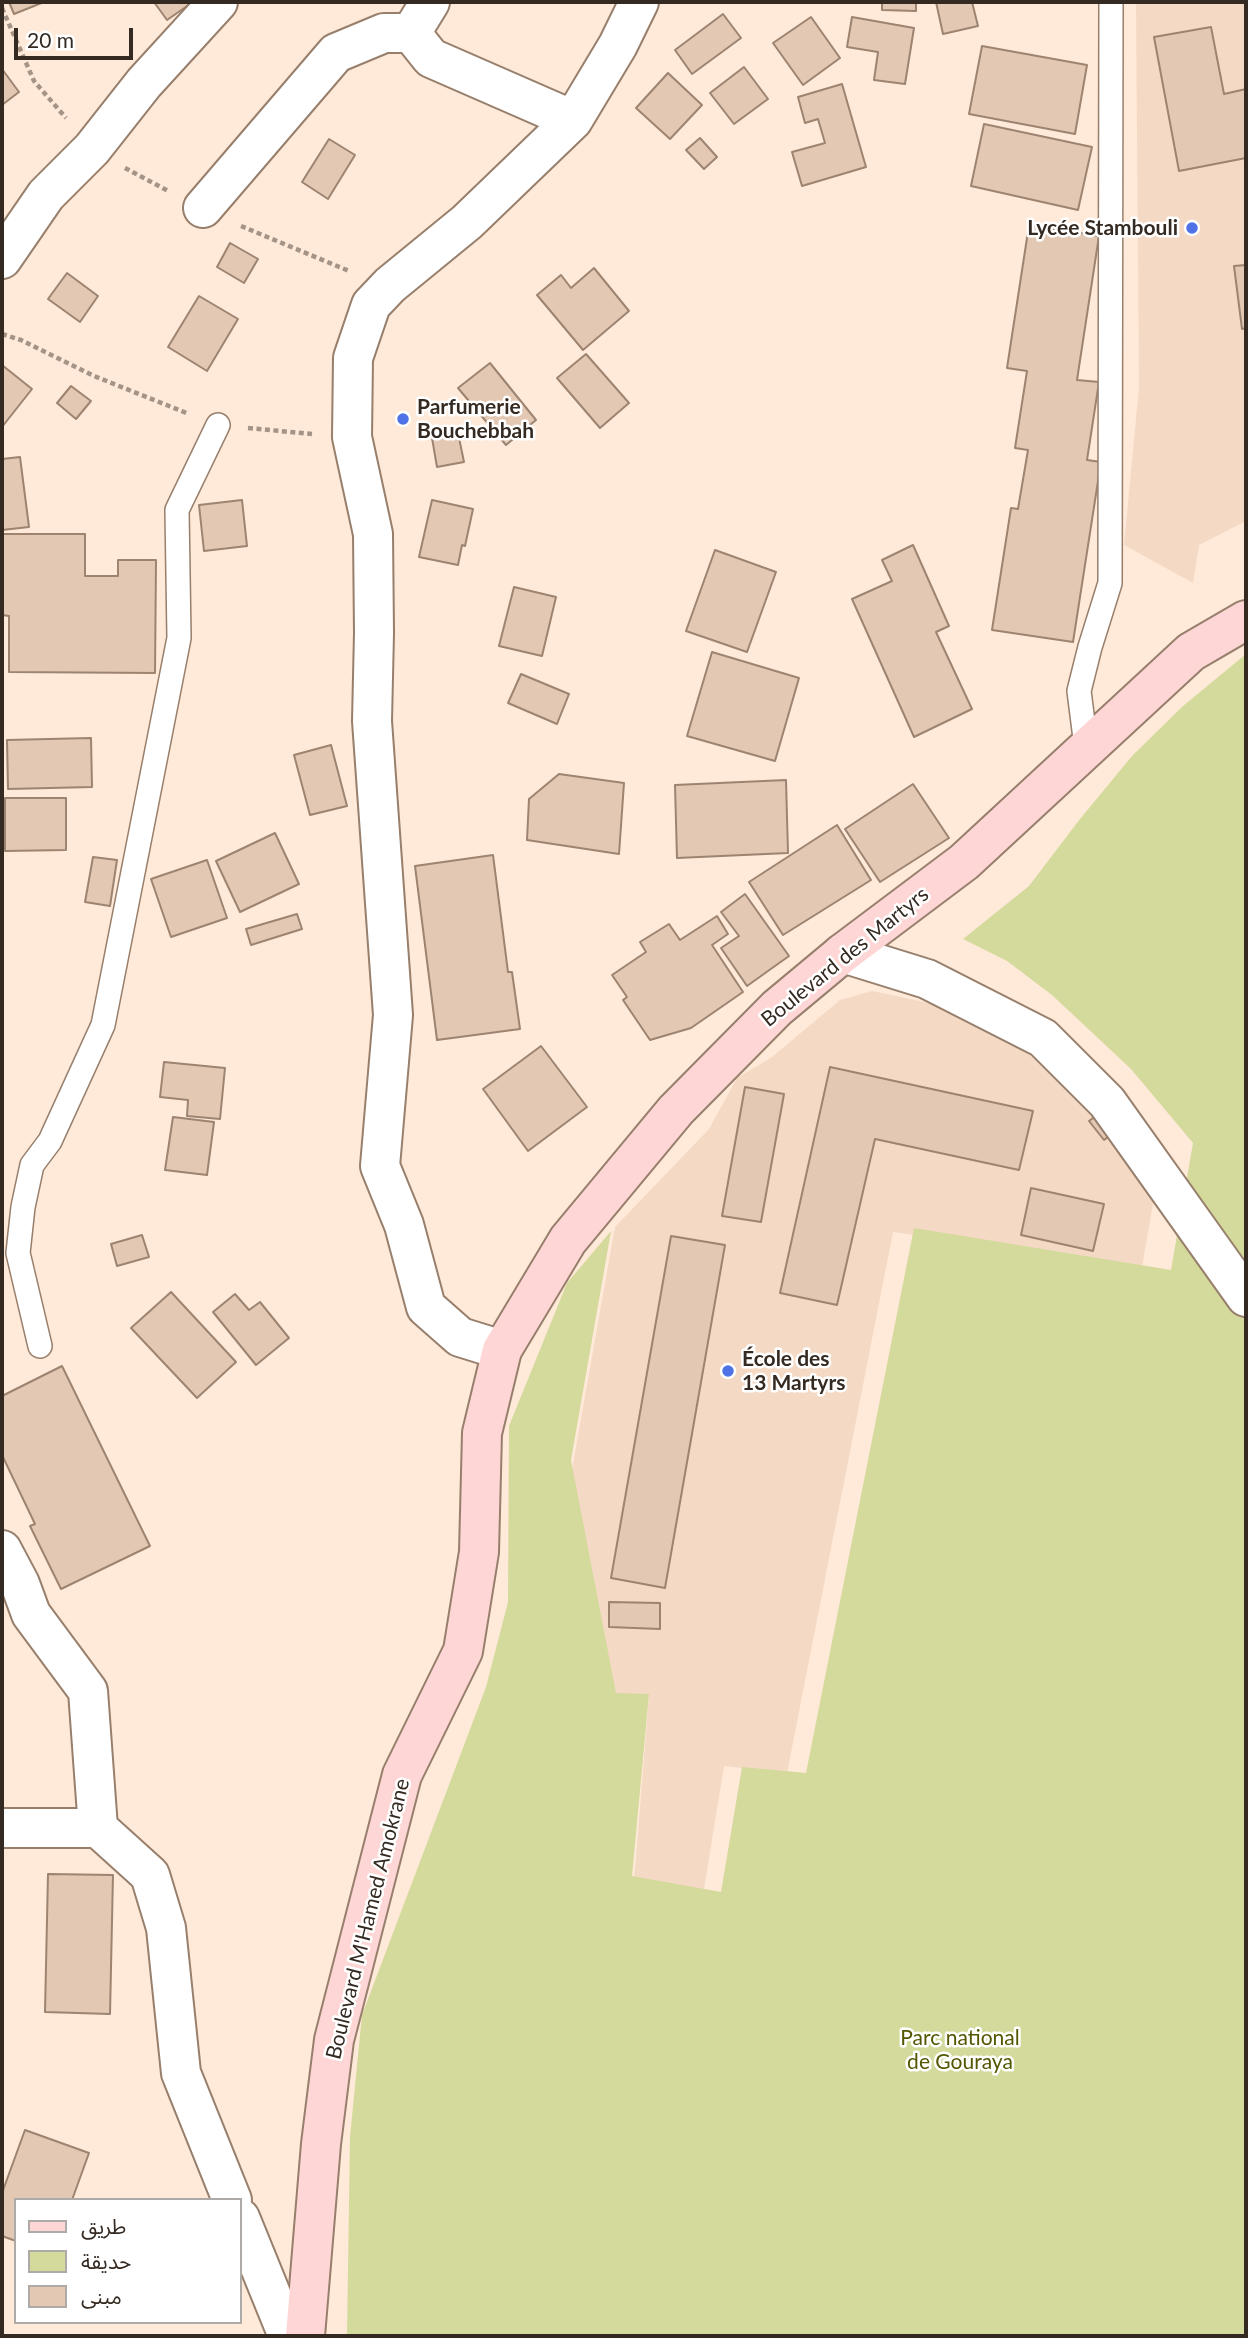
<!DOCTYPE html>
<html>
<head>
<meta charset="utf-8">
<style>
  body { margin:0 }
  #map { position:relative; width:1248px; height:2338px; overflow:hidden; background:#ffe9d8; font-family:Lato,"Noto Sans Arabic",sans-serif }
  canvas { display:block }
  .frame { position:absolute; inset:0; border:4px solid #342a22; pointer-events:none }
  .legend { position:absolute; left:14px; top:2198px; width:228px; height:126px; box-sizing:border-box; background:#fff; border:2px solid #aeaaa7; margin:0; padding:9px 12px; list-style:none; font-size:21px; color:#342a22 }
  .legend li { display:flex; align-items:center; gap:14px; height:35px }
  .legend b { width:35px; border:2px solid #aeaaa7 }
  .scale { position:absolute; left:14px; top:28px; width:119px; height:32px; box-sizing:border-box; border:4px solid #342a22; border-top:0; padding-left:9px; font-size:21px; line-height:24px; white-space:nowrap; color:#342a22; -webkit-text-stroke:5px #fff; paint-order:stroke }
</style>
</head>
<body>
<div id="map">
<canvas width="1248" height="2338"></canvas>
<div class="frame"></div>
<ul class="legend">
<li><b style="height:9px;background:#fdd6d5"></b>طريق</li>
<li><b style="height:19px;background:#d4d99c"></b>حديقة</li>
<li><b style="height:19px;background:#e3c9b4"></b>مبنى</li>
</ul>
<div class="scale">20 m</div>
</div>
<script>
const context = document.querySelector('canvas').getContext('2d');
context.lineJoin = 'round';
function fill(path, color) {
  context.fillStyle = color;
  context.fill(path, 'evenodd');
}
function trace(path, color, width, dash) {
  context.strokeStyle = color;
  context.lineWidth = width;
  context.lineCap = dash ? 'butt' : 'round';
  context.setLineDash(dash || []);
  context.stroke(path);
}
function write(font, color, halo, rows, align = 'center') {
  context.font = font + ' Lato,sans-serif';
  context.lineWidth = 5;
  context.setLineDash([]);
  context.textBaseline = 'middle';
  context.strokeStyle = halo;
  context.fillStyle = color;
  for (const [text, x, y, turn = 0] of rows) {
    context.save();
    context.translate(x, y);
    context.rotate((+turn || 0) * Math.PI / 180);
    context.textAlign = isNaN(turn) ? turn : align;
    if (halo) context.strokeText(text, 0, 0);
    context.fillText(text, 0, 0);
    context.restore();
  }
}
const built = new Path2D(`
  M1136 2H1246V521L1199 545 1193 583 1124 545 1139 387Z
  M872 991 934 1004 1007 1036 1070 1088 1155 1192 1142 1267 893 1232 787 1773 724 1766 703 1895 634 1882 649 1695 616 1694 571 1475 615 1227 709 1129 737 1078 772 1057 840 1000Z`);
const green = new Path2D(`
  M1246 654V2336H347L350 2137 362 2015 486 1687 508 1602 509 1426 567 1283 611 1231 571 1460 616 1693 649 1694 632 1876 721 1892 742 1767 806 1773 914 1228 1171 1270 1193 1143 1131 1069 1052 995 1007 961 963 939 1029 886 1080 819 1132 756 1183 706Z`);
const building = new Path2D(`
  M9 2H44L14 14Z
  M154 2H193L167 20Z
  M882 2H916V11L882 10Z
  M936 2H972L978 26 943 34Z
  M723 14 741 38 692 74 675 50Z
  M811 17 840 58 803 85 773 43Z
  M852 17 914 28 905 84 874 80 878 52 847 47Z
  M1211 27 1224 94 1246 89V158L1179 171 1154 37Z
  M982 46 1087 65 1075 134 969 114Z
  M744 67 768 99 734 124 710 93Z
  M2 69 19 92 2 105Z
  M668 73 702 105 670 139 636 108Z
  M842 84 866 167 802 186 792 152 825 143 818 119 805 123 798 97Z
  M984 124 1092 147 1078 210 971 186Z
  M700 138 717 157 704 169 686 150Z
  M329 139 355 155 328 199 302 182Z
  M1029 225 1099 236 1077 380 1099 382 1087 460 1101 462 1073 642 992 630 1011 508 1018 509 1028 450 1015 448 1027 371 1007 368Z
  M230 243 258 259 244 283 217 267Z
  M1246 265V328L1242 329 1234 266Z
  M594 268 629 311 583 350 537 295 561 275 571 288Z
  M67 273 98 296 80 322 48 299Z
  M199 296 238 319 207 371 168 347Z
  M586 354 629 403 600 428 557 378Z
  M490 363 536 420 506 445 458 388Z
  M2 365 32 389 2 427Z
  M71 386 91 401 76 419 57 403Z
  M458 433 464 462 437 467 432 438Z
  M20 457 29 527 2 530V459Z
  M242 500 247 546 204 551 199 505Z
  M432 500 473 509 465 546 462 545 458 565 419 557Z
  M2 534H85V576H118V560H156L155 673 9 672V616L2 615Z
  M913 545 949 626 936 632 972 709 914 737 852 599 892 581 882 560Z
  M715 550 776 572 747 652 686 631Z
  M514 587 556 597 542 656 499 646Z
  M712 652 799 678 775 761 687 736Z
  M521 674 569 694 557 724 508 703Z
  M91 738 92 787 8 789 7 740Z
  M331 745 347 806 310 815 294 755Z
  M559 774 624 783 619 854 527 840 529 799Z
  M786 780 788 853 677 858 675 785Z
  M913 784 949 838 880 882 845 829Z
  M5 798H66V850L5 851Z
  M837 825 871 880 783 935 749 882Z
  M275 833 299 884 240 912 216 861Z
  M493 855 508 972H512L520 1029 437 1040 415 866Z
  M93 857 117 860 110 906 85 902Z
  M207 860 227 918 171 937 151 879Z
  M745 894 789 956 747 986 721 948 739 936 721 912Z
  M297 914 302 929 251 945 246 929Z
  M717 916 728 934 712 945 743 992 691 1028 650 1040 623 1000 627 997 612 975 646 952 640 942 669 924 680 940Z
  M541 1046 587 1107 528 1151 483 1089Z
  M164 1062 225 1068 220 1119 187 1116 188 1100 160 1097Z
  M830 1067 1033 1111 1019 1170 875 1139 837 1305 780 1293Z
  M745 1087 784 1094 761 1222 722 1216Z
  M1108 1107 1122 1126 1104 1140 1089 1121Z
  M173 1117 214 1122 207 1175 165 1170Z
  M1031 1188 1104 1204 1093 1251 1021 1235Z
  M142 1235 149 1257 117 1266 111 1244Z
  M671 1236 725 1245 665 1588 611 1578Z
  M171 1292 236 1362 197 1398 131 1328Z
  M235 1294 249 1310 260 1302 289 1338 256 1365 213 1312Z
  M62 1366 150 1546 61 1589 30 1526 35 1524 2 1455V1396Z
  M609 1602 660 1603V1629L609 1627Z
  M48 1874 113 1875 110 2014 45 2012Z
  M25 2130 89 2153 72 2200H16V2241L2 2236V2193Z`);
const path = new Path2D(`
  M2 8 34 81 66 118
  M125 168 170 192
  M241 226 349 271
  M2 334 21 340 94 376 189 414
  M248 428 312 434`);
const lane = new Path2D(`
  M1086 746 1079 691 1090 647 1110 583 1111 2
  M40 1346 18 1253 23 1207 32 1165 50 1141 103 1025 179 638 177 510 218 425`);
const street = new Path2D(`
  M411 33 430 2
  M203 208 336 53 384 33H411L431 58 573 120
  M2 259 46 195 92 149 144 83 218 2
  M843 953 927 979 1043 1038 1107 1102 1246 1297
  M502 1350 460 1337 426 1307 404 1225 380 1166 393 1015 372 721 374 633 373 534 352 437 353 358 371 305 390 285 467 222 573 120 618 45 639 2
  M2 1550 20 1584 31 1614 88 1691 98 1828 150 1875 166 1928 181 2073 232 2200
  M2 1828H98
  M240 2218 288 2336`);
const secondary = new Path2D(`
  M305 2336 321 2144 334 2040 402 1775 463 1651 479 1552 482 1433 502 1350 568 1240 676 1110 777 1008 843 953 964 862 1191 652 1246 620`);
const markers = [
  [1192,228,7,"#4f73e7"],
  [403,419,7,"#4f73e7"],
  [728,1371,7,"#4f73e7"]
];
const poiNames = [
  ["Lycée Stambouli",1178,228,"right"],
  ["Parfumerie",417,407],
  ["Bouchebbah",417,431],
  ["École des",742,1359],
  ["13 Martyrs",742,1383]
];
const streetNames = [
  ["Boulevard des Martyrs",845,957,-39],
  ["Boulevard M'Hamed Amokrane",368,1919,-76]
];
const parkNames = [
  ["Parc national",960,2038],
  ["de Gouraya",960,2062]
];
fill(built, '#f4dac5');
fill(green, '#d4d99c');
fill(building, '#e3c9b4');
trace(building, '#9d8471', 2);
trace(lane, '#977f6c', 26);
trace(street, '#977f6c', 42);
trace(secondary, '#977f6c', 42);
trace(path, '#a49487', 4.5, [5, 3.5]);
trace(lane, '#fff', 23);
trace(street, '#fff', 38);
trace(secondary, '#fdd6d5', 38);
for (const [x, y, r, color] of markers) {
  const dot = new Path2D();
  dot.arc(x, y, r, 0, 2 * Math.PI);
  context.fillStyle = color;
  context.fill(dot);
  trace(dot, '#fff', 2.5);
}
write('bold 21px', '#342a22', '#fff', poiNames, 'left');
write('21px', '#342a22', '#fff', streetNames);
write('21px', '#545600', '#fff', parkNames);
</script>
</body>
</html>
